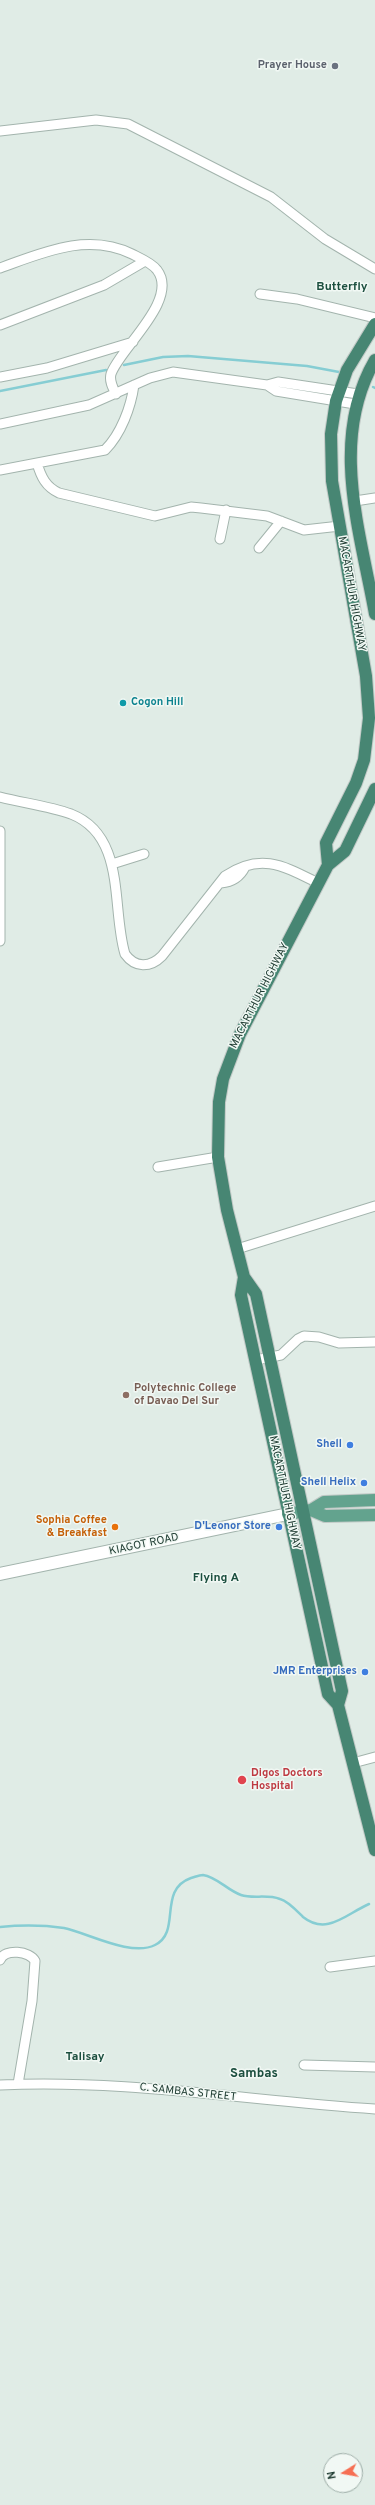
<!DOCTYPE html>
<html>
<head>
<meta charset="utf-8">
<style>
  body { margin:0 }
  #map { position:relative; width:375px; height:2505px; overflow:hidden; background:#e0ece6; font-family:Overpass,sans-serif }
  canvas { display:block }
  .north { position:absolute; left:323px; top:2453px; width:40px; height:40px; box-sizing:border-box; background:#f1f8f4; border:1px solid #9dada7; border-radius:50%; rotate:259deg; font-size:11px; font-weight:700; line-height:16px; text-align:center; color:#203d33 }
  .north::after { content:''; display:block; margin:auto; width:14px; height:18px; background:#f66f53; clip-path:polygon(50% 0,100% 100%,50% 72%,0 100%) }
</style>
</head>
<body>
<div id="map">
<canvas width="375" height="2505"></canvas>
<div class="north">N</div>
</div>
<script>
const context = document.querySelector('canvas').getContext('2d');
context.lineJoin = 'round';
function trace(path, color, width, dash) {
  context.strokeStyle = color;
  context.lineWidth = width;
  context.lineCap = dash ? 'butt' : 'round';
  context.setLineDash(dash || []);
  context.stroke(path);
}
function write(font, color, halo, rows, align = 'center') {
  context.font = font + ' Overpass,sans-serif';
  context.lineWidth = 3;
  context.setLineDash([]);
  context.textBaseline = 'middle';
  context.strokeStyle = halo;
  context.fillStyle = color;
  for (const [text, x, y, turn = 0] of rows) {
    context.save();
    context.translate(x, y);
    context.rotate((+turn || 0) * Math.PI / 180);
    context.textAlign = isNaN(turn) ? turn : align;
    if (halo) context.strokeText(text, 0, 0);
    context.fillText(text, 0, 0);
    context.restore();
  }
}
const stream = new Path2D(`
  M124 365 163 357 188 356 307 366 339 372
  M373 387 375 388
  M0 391 106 370
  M0 1927C21 1925 43 1925 64 1928 88 1933 131 1957 155 1945 182 1932 157 1890 191 1878 195 1877 199 1875 203 1875 217 1877 227 1890 241 1895 253 1899 267 1894 280 1899 288 1901 297 1911 303 1917 327 1936 346 1914 369 1904`);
const minor = new Path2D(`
  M0 131 96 120 128 124 271 197 325 239 375 269
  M0 268C42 253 87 232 132 254 140 258 152 263 157 270 180 300 119 349 111 374 109 381 113 388 116 394
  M260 294 297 299 375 318
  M0 325 104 285 145 261
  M0 377 47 368 133 342
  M267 385 278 382 358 394
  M0 424 89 405 150 378 173 372 267 385 276 391 355 404
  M37 463C41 477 46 487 59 493L155 516 191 507 201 508 267 516 304 530 340 526
  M0 470 105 450C121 434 131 407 134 385
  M355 501 375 498
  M220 539 226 510
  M259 548 281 521
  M0 797C23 803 49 806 71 814 127 836 111 908 125 954 135 968 150 968 162 956L225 876C261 852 284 866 318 883
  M0 831V941
  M112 864 144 854
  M221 883C233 882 240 877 245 867
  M158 1167 218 1157
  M237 1249 375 1206
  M256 1360 281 1355 298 1339 304 1336 319 1337 339 1343 375 1342
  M353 1763 375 1757
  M0 1960C5 1948 30 1951 35 1961L32 2001 18 2084
  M330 1967 375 1961
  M304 2065 375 2067
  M0 2085C125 2079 250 2101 375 2109`);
const tertiary = new Path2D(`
  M0 1574 288 1514`);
const primary = new Path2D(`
  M311 1510 325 1516 375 1515
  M288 1514 311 1510 324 1502 375 1500`);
const trunk = new Path2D(`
  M375 360C329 439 360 530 375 614
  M375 789 345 851 328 865 240 1034 223 1079 219 1102 218 1157 227 1210 244 1277 256 1294 342 1691 338 1705 375 1850
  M328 865 326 843 356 783 364 760 369 718 366 676 332 481 331 434 336 401 347 370 375 324
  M244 1277 241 1295 328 1694 338 1705`);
const markers = [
  [335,66,4,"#6b7280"],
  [123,703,4,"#0f9aa8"],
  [126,1395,4,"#8d6e63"],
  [350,1445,4,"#3f7fe0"],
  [364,1483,4,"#3f7fe0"],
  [115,1527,4,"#e8710a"],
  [279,1527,4,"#3f7fe0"],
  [365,1672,4,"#3f7fe0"],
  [242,1780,5,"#e0444e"]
];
const worshipNames = [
  ["Prayer House",327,66]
];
const streetNames = [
  ["MACARTHUR HIGHWAY",351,594,80],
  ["MACARTHUR HIGHWAY",260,996,-63],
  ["MACARTHUR HIGHWAY",284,1493,78],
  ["KIAGOT ROAD",144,1545,-12],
  ["C. SAMBAS STREET",188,2093,6]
];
const cultureNames = [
  ["Cogon Hill",131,703]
];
const educationNames = [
  ["Polytechnic College",134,1389],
  ["of Davao Del Sur",134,1402]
];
const shopNames = [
  ["Shell",342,1445],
  ["Shell Helix",356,1483],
  ["D'Leonor Store",271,1527],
  ["JMR Enterprises",357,1672]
];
const foodNames = [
  ["Sophia Coffee",107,1521],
  ["& Breakfast",107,1534]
];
const healthNames = [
  ["Digos Doctors",251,1774],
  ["Hospital",251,1787]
];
const neighbourhoodNames = [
  ["Butterfly",342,288],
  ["Flying A",216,1579],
  ["Talisay",85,2058]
];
const quarterNames = [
  ["Sambas",254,2074]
];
trace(stream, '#86cdd3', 2.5);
trace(minor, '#a3b4ad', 11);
trace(tertiary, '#a3b4ad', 14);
trace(primary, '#c1c9c6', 14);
trace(trunk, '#c1c9c6', 14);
trace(minor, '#fff', 9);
trace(tertiary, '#fff', 12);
trace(primary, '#63a38e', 12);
trace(trunk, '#478673', 12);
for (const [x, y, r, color] of markers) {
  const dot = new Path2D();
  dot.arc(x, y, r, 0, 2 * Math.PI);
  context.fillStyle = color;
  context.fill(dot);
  trace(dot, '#f1f8f4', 1.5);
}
write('bold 11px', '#5b616d', '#f1f8f4', worshipNames, 'right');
write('11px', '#203d33', '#f1f8f4', streetNames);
write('bold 11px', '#0d838f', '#f1f8f4', cultureNames, 'left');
write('bold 11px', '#785e54', '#f1f8f4', educationNames, 'left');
write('bold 11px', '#366cbe', '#f1f8f4', shopNames, 'right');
write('bold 11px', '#c56008', '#f1f8f4', foodNames, 'right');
write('bold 11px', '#be3a42', '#f1f8f4', healthNames, 'left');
write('bold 12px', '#1c4f3f', '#f1f8f4', neighbourhoodNames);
write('bold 13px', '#1c4f3f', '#f1f8f4', quarterNames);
</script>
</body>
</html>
